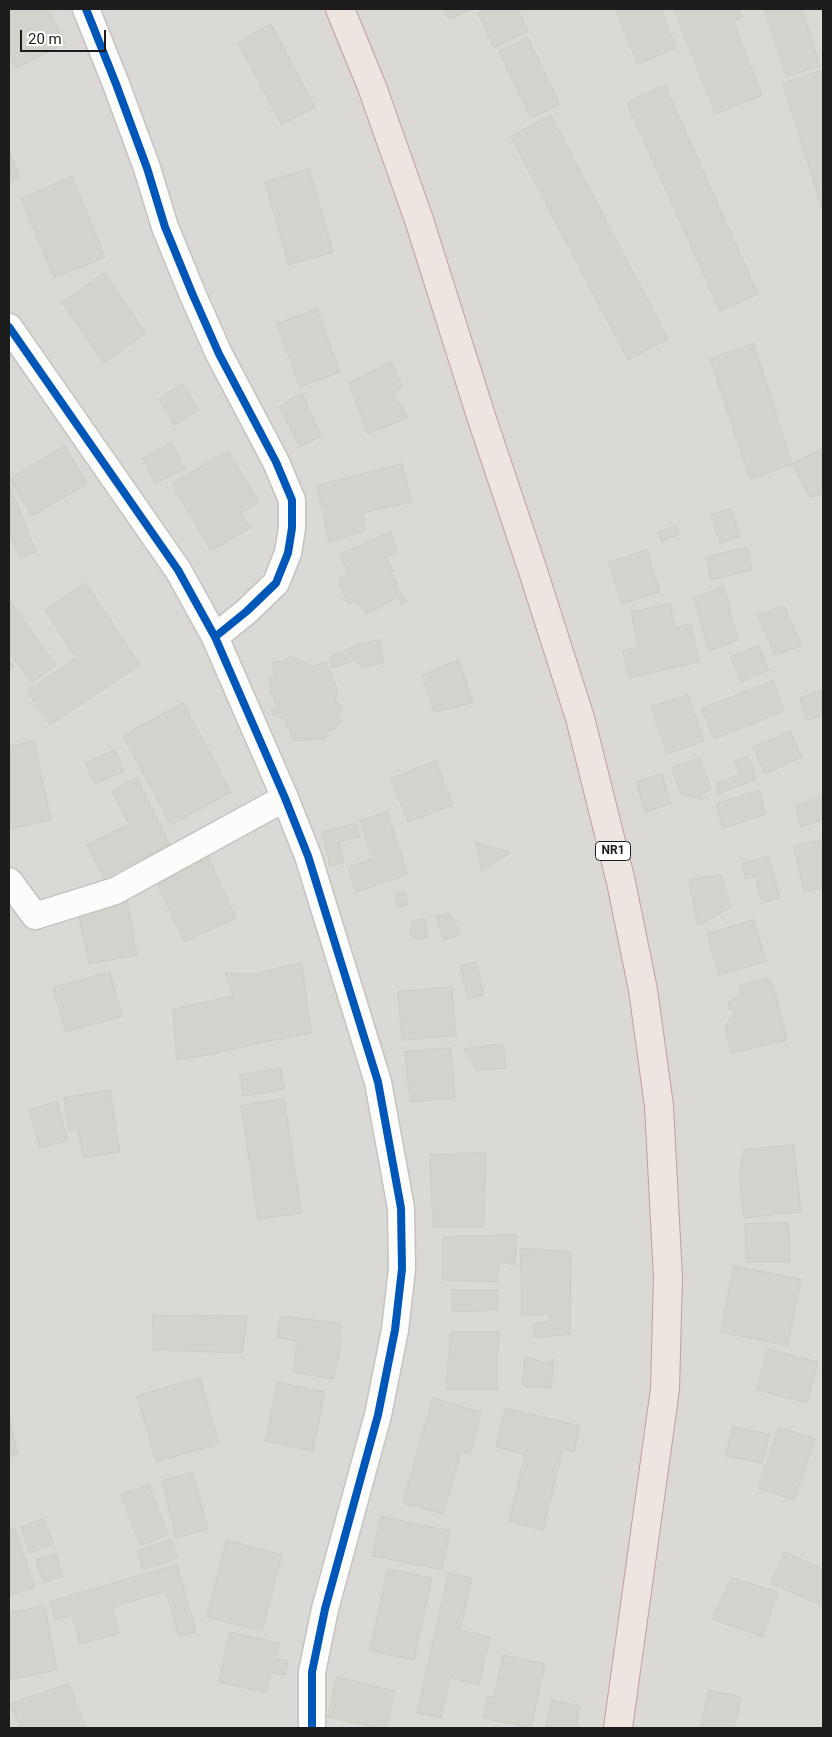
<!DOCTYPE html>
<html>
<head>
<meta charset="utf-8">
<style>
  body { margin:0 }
  #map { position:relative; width:832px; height:1737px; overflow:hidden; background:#eceae4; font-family:Roboto,sans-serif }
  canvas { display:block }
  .frame { position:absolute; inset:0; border:10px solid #1c1c1c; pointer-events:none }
  .scale { position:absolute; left:20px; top:30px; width:86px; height:22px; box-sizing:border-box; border:2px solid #1c1c1c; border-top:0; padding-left:6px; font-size:15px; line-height:18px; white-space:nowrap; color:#1c1c1c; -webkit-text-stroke:4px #fff; paint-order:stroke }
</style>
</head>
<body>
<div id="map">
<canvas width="832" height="1737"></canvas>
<div class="frame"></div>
<div class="scale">20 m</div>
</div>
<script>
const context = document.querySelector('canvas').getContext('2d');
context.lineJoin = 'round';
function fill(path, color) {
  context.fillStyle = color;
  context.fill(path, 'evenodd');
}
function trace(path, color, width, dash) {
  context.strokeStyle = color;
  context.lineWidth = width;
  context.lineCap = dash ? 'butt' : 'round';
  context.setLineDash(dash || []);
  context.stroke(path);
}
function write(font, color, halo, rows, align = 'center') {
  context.font = font + ' Roboto,sans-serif';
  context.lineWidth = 4;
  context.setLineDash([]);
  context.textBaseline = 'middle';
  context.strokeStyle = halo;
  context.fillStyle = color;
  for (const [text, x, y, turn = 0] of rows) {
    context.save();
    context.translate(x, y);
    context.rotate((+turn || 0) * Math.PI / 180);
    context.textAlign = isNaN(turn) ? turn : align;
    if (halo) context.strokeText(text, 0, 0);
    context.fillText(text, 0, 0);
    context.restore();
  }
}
const residential = new Path2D(`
  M9 9H823V1728H9Z`);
const building = new Path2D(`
  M9 9H48L65 43 16 68 9 53Z
  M444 9H473L449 19Z
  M488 9H518L528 31 494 48 478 13Z
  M616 9H661L676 48 638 64Z
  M674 9H739L742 17 733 21 762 95 716 114Z
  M765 9H802L820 66 787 77Z
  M271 24 315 107 282 125 238 43Z
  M528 38 560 104 531 118 499 52Z
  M823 70V211L783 84Z
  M665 85 758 294 720 311 627 103Z
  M551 115 668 339 628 360 511 137Z
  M9 151 20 177 9 182Z
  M309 169 333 252 289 265 265 182Z
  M72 177 105 257 54 278 21 199Z
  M104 273 146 333 104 363 62 303Z
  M317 309 340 372 300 387 277 324Z
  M754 344 792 464 750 480 710 359Z
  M391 362 402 386 394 395 408 417 368 434 349 383Z
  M183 384 199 410 174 425 159 399Z
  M302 393 321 436 300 447 279 407Z
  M172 443 185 469 155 484 143 458Z
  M65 446 87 484 32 516 10 479Z
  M823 449V494L810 497 792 464Z
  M228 451 259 502 241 513 250 528 211 551 172 484Z
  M402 464 412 502 363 513 365 531 329 542 317 486Z
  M9 484 36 552 20 558 9 531Z
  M731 509 740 537 720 543 711 515Z
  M676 526 679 535 661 541 658 532Z
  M391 531 397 550 386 558 394 571 390 573 398 583 395 586 406 601 401 604 398 597 367 614 356 602 348 604 338 580 348 572 340 555Z
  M747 548 752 570 711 580 706 557Z
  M647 550 660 592 622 604 609 563Z
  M86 583 140 665 50 725 27 691 76 658 45 610Z
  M724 587 738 640 709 651 694 598Z
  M9 600 56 665 32 683 9 652Z
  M670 604 675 628 691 624 699 662 629 678 623 651 638 647 631 612Z
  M784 606 802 646 775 655 758 616Z
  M380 640 384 663 363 667 354 660 333 668 329 657 358 645Z
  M759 646 769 670 741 682 731 657Z
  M291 656 313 666 326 662 338 691 335 699 343 710 337 716 341 722 335 728 327 733 326 738 294 741 284 719 273 715 271 709 278 707 270 690V678L275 675 272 668 275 662 283 661Z
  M9 659 14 667 9 671Z
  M459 660 473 703 434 712 422 676Z
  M773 681 784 711 714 739 702 709Z
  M823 690V715L807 720 800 698Z
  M688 695 704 741 667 754 651 707Z
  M183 703 231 792 171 825 123 736Z
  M790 731 802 757 765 774 753 748Z
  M34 741 51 820 9 829V747Z
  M115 750 124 771 94 784 86 763Z
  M748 757 756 779 718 794 717 783 740 774 735 761Z
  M700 758 711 790 702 794 701 799 682 795 672 768Z
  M436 761 453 805 408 822 391 779Z
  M662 774 671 804 645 812 636 782Z
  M137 778 170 844 104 878 87 845 129 824 112 791Z
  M759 791 766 814 723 828 716 804Z
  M823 797V820L801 827 795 806Z
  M387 812 408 874 356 892 348 867 372 859 360 821Z
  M356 824 359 837 339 842 344 863 330 866 322 832Z
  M823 840V888L804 892 794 846Z
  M476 842 510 853 482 871Z
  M206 852 236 918 184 942 154 876Z
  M769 857 780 898 762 903 755 876 746 879 742 864Z
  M721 875 731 907 698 926 689 880Z
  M398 891 405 893 407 904 400 908 395 903Z
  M127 898 137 955 89 964 77 908Z
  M449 913 461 934 444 940 436 917Z
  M425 919 427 938 416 939 410 934 413 921Z
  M754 920 766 961 719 975 707 934Z
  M476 962 484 995 468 999 460 966Z
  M302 963 311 1033 245 1046 213 1054 177 1060 173 1009 233 996 225 973 253 974Z
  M110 972 122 1016 66 1032 53 988Z
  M768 978 774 987 787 1040 731 1053 725 1028 735 1010 728 1009 729 1002 740 995V986Z
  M452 987 456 1036 402 1040 398 992Z
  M503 1044 506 1068 477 1071 464 1049Z
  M451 1048 455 1098 410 1102 405 1052Z
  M281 1068 285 1089 243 1096 240 1075Z
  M110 1090 120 1152 83 1158 78 1129 69 1131 64 1098Z
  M284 1099 302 1213 258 1219 241 1106Z
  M57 1102 68 1140 40 1148 29 1110Z
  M794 1145 801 1212 744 1218 739 1175 744 1150Z
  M486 1153 484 1227H433L430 1155Z
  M789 1223 790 1262H746L745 1224Z
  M517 1235 515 1265 500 1262 497 1282 443 1280V1237Z
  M521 1248 571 1252 570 1334 535 1338 533 1324 550 1321 549 1314 522 1316Z
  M734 1266 801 1279 788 1346 721 1332Z
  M451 1290H498L497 1310 453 1312Z
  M153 1315 247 1316 242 1353 154 1350Z
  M281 1316 340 1323 341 1347 333 1379 293 1372 297 1342 277 1337Z
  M451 1332H500L497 1358V1389H446Z
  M768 1349 818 1362 807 1403 757 1390Z
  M525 1357 548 1363 554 1359 551 1388 523 1386Z
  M200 1378 219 1444 156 1462 137 1396Z
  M278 1382 325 1392 313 1451 266 1441Z
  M433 1398 481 1412 470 1454 461 1452 443 1514 403 1503Z
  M506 1408 580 1426 574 1452 563 1449 543 1530 509 1522 525 1454 496 1447Z
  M9 1418 18 1454 9 1457Z
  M733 1427 770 1434 762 1463 726 1456Z
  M779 1427 815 1439 794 1500 758 1488Z
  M193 1473 208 1529 176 1538 162 1481Z
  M149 1485 168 1535 140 1545 121 1495Z
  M381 1516 450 1531 442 1570 373 1556Z
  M44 1519 53 1544 30 1553 21 1527Z
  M15 1528 35 1587 9 1596V1530Z
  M171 1539 178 1558 143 1570 137 1551Z
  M227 1540 282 1555 262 1631 207 1617Z
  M785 1552 823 1569V1606L771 1583Z
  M56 1554 63 1576 43 1583 36 1560Z
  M177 1565 196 1632 179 1637 166 1591 112 1607 119 1633 80 1644 72 1615 55 1620 50 1602Z
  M388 1569 432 1578 414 1660 370 1651Z
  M449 1573 472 1578 460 1630 490 1637 479 1685 450 1678 441 1718 417 1713Z
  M732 1578 778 1592 763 1637 712 1619Z
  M45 1606 57 1670 9 1680V1613Z
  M230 1632 280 1643 276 1659 288 1661 285 1675 271 1672 266 1693 219 1682Z
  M503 1655 545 1664 531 1728 483 1718 488 1696 494 1697Z
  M337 1677 395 1691 386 1728H378L328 1717Z
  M69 1684 86 1728H20L11 1704Z
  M709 1690 741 1697 735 1728H701Z
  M552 1700 580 1706 576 1728H546Z`);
const minor = new Path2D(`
  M86 9 116 84 147 168 165 227 192 293 219 354 276 462 292 500V528L288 553 276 583 247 611 215 637
  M9 327 178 570 215 637 285 798 308 856 378 1082 401 1208 402 1269 395 1330 378 1415 325 1609 312 1672V1728
  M9 881 35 916 115 891 285 798`);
const trunk = new Path2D(`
  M340 9 372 87 419 220 481 416 532 568 580 718 621 882 643 990 659 1106 668 1278 665 1389 618 1728`);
const cycleway = new Path2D(`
  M86 9 116 84 147 168 165 227 192 293 219 354 276 462 292 500V528L288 553 276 583 247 611 215 637
  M9 327 178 570 215 637 285 798 308 856 378 1082 401 1208 402 1269 395 1330 378 1415 325 1609 312 1672V1728`);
const shields = [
  [613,851,35]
];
const shieldNames = [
  ["NR1",613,851]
];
fill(residential, '#dad9d6');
fill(building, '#d4d2cc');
trace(building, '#cfccc6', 1);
trace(minor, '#c4c3c0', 29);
trace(trunk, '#c39ba0', 30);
trace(minor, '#fcfcfb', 26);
trace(trunk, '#ece5e0', 28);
trace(cycleway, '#0057b8', 8);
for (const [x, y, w] of shields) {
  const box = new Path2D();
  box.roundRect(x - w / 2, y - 9.5, w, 19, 4);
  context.fillStyle = '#fff';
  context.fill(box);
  trace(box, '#1c1c1c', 1);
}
write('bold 12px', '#1c1c1c', null, shieldNames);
</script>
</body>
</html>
